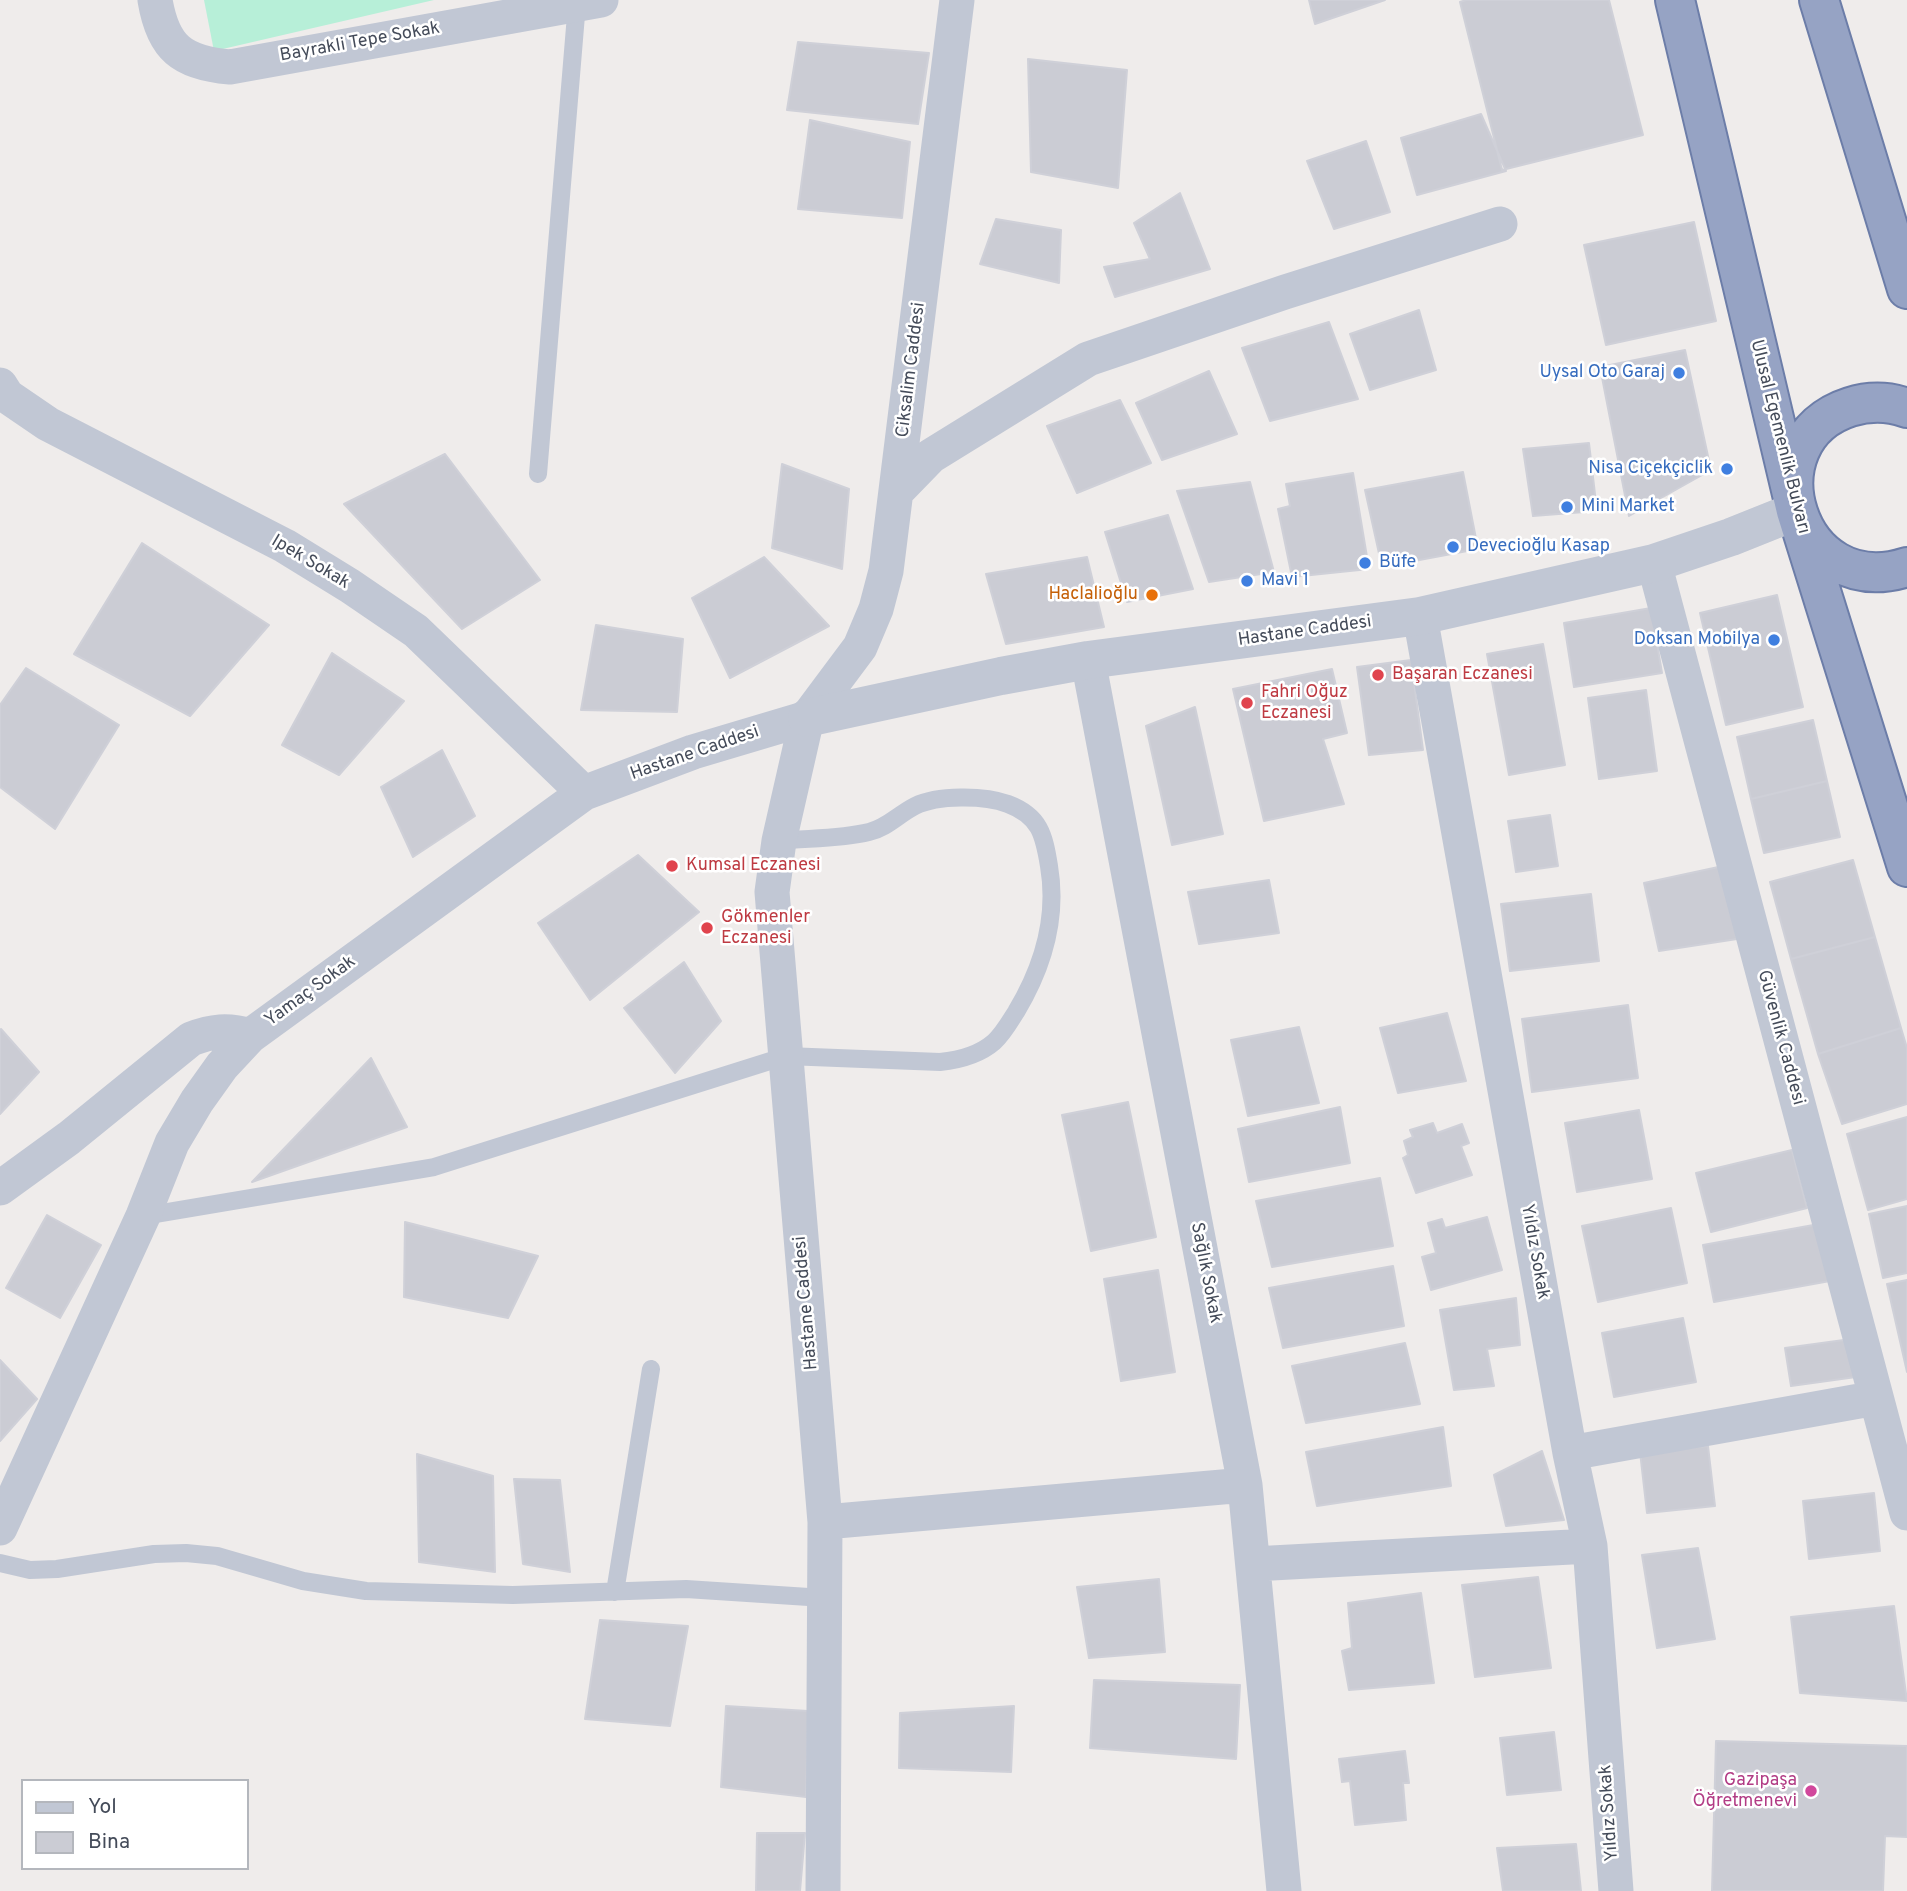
<!DOCTYPE html>
<html>
<head>
<meta charset="utf-8">
<style>
  body { margin:0 }
  #map { position:relative; width:1907px; height:1891px; overflow:hidden; background:#efeceb; font-family:Overpass,sans-serif }
  canvas { display:block }
  .legend { position:absolute; left:21px; top:1779px; width:228px; height:91px; box-sizing:border-box; background:#fff; border:2px solid #b4b7bd; margin:0; padding:9px 12px; list-style:none; font-size:21px; color:#444b59 }
  .legend li { display:flex; align-items:center; gap:14px; height:35px }
  .legend b { width:35px; border:2px solid #b4b7bd }
</style>
</head>
<body>
<div id="map">
<canvas width="1907" height="1891"></canvas>
<ul class="legend">
<li><b style="height:9px;background:#c1c7d4"></b>Yol</li>
<li><b style="height:19px;background:#cbccd4"></b>Bina</li>
</ul>
</div>
<script>
const context = document.querySelector('canvas').getContext('2d');
context.lineJoin = 'round';
function fill(path, color) {
  context.fillStyle = color;
  context.fill(path, 'evenodd');
}
function trace(path, color, width, dash) {
  context.strokeStyle = color;
  context.lineWidth = width;
  context.lineCap = dash ? 'butt' : 'round';
  context.setLineDash(dash || []);
  context.stroke(path);
}
function write(font, color, halo, rows, align = 'center') {
  context.font = font + ' Overpass,sans-serif';
  context.lineWidth = 5;
  context.setLineDash([]);
  context.textBaseline = 'middle';
  context.strokeStyle = halo;
  context.fillStyle = color;
  for (const [text, x, y, turn = 0] of rows) {
    context.save();
    context.translate(x, y);
    context.rotate((+turn || 0) * Math.PI / 180);
    context.textAlign = isNaN(turn) ? turn : align;
    if (halo) context.strokeText(text, 0, 0);
    context.fillText(text, 0, 0);
    context.restore();
  }
}
const green = new Path2D(`
  M204 0H434L214 51Z`);
const building = new Path2D(`
  M1309 0H1385L1315 24Z
  M1466 0H1609L1643 135 1502 170 1460 2Z
  M798 42 929 53 918 124 787 110Z
  M1028 59 1127 70 1118 188 1031 172Z
  M1481 114 1506 171 1417 195 1401 138Z
  M810 120 910 142 902 218 798 209Z
  M1366 141 1390 212 1334 229 1307 161Z
  M1180 193 1210 269 1115 297 1104 267 1150 259 1134 223Z
  M996 219 1061 230 1059 283 980 264Z
  M1694 222 1716 321 1606 345 1584 245Z
  M1419 310 1436 370 1370 390 1350 334Z
  M1329 322 1358 399 1270 421 1242 348Z
  M1685 350 1711 470 1629 516 1600 367Z
  M1209 371 1237 434 1162 460 1136 403Z
  M1120 400 1151 463 1077 493 1047 426Z
  M1589 443 1597 511 1533 516 1523 449Z
  M445 454 540 580 462 629 344 504Z
  M782 464 849 489 842 569 772 548Z
  M1463 472 1478 549 1382 567 1365 490Z
  M1353 473 1369 569 1292 577 1278 509 1290 506 1286 484Z
  M1250 482 1274 572 1209 582 1177 491Z
  M1168 515 1193 589 1127 602 1105 532Z
  M142 543 269 625 190 716 74 654Z
  M764 557 829 626 730 678 692 598Z
  M1087 557 1104 627 1006 644 986 574Z
  M1777 595 1803 707 1726 725 1700 613Z
  M1651 608 1662 673 1574 687 1564 623Z
  M596 625 683 639 677 712 581 710Z
  M1543 644 1565 765 1509 775 1487 654Z
  M332 653 404 701 339 775 282 745Z
  M1411 660 1423 750 1369 755 1357 667Z
  M26 668 119 725 55 829 0 787V705Z
  M1332 669 1347 733 1323 739 1344 804 1264 821 1233 689Z
  M1646 690 1657 771 1599 779 1588 698Z
  M1195 707 1223 834 1172 845 1146 726Z
  M1813 720 1827 781 1751 799 1737 737Z
  M442 750 475 816 413 857 381 787Z
  M1827 781 1840 837 1764 853 1751 799Z
  M1550 815 1558 866 1516 872 1508 821Z
  M638 855 699 912 590 1000 538 923Z
  M1853 860 1875 937 1791 959 1770 882Z
  M1723 866 1737 939 1659 951 1644 883Z
  M1269 880 1279 933 1199 944 1188 892Z
  M1591 894 1599 961 1510 971 1501 904Z
  M1875 937 1901 1028 1818 1054 1791 959Z
  M684 962 721 1021 675 1073 624 1008Z
  M1628 1005 1638 1078 1532 1092 1522 1019Z
  M1447 1013 1466 1081 1398 1093 1380 1028Z
  M1299 1027 1319 1103 1248 1116 1231 1040Z
  M1901 1028 1907 1048V1104L1842 1124 1818 1054Z
  M1 1029 39 1072 0 1114V1030Z
  M371 1058 407 1127 252 1182Z
  M1128 1102 1156 1237 1091 1251 1062 1115Z
  M1340 1107 1350 1163 1249 1182 1238 1129Z
  M1639 1110 1652 1179 1577 1192 1565 1123Z
  M1907 1117V1199L1868 1210 1847 1134Z
  M1433 1123 1437 1133 1462 1124 1469 1143 1461 1146 1472 1175 1416 1193 1403 1158 1408 1155 1404 1141 1413 1137 1410 1130Z
  M1792 1150 1807 1208 1711 1232 1696 1173Z
  M1380 1178 1393 1246 1272 1267 1256 1201Z
  M1907 1206V1273L1883 1278 1869 1214Z
  M1671 1208 1687 1283 1598 1302 1582 1226Z
  M47 1215 101 1245 60 1318 6 1288Z
  M1487 1217 1502 1270 1431 1290 1422 1257 1436 1253 1428 1223 1442 1219 1445 1228Z
  M405 1222 538 1256 508 1318 404 1297Z
  M1819 1224 1830 1281 1714 1302 1703 1245Z
  M1393 1266 1404 1326 1283 1348 1269 1288Z
  M1158 1270 1175 1372 1121 1381 1104 1279Z
  M1907 1280V1372L1887 1284Z
  M1516 1298 1520 1345 1487 1349 1494 1386 1454 1390 1440 1310Z
  M1683 1318 1696 1382 1614 1397 1602 1333Z
  M1851 1339 1856 1377 1791 1386 1785 1348Z
  M1405 1343 1420 1404 1306 1423 1292 1366Z
  M0 1360 37 1399 0 1441Z
  M1443 1427 1451 1486 1317 1506 1306 1452Z
  M1708 1446 1715 1506 1647 1513 1640 1452Z
  M1542 1451 1564 1520 1506 1526 1494 1475Z
  M417 1454 493 1476 495 1572 419 1562Z
  M514 1479 560 1480 570 1572 523 1564Z
  M1874 1493 1880 1551 1809 1559 1803 1501Z
  M1698 1548 1715 1639 1657 1648 1642 1555Z
  M1538 1577 1551 1668 1475 1677 1462 1585Z
  M1159 1579 1165 1652 1089 1658 1077 1587Z
  M1421 1593 1434 1683 1349 1690 1342 1651 1352 1648 1348 1603Z
  M1894 1606 1907 1701 1800 1693 1791 1617Z
  M600 1620 688 1626 670 1726 585 1719Z
  M1094 1680 1240 1685 1236 1759 1090 1748Z
  M726 1706 808 1711 806 1797 721 1787Z
  M1014 1706 1011 1772 899 1768 900 1713Z
  M1554 1732 1561 1790 1507 1795 1500 1738Z
  M1716 1741 1907 1746V1837L1885 1836 1883 1891H1712Z
  M1405 1751 1409 1783H1403L1406 1820 1355 1825 1350 1781 1342 1782 1339 1759Z
  M757 1833H805L800 1891H756Z
  M1576 1844 1581 1891H1503L1497 1848Z`);
const service = new Path2D(`
  M538 474 577 3
  M143 1216 434 1167 786 1056 940 1062C960 1060 979 1055 994 1042 1003 1034 1009 1023 1016 1012 1043 967 1058 919 1049 866 1044 835 1040 816 1008 804 984 795 937 795 915 806 899 814 887 828 869 832 840 839 808 838 779 841
  M0 1563 30 1570 57 1569 154 1554 186 1553 217 1556 303 1581 366 1591 513 1595 686 1589 824 1598
  M615 1592 651 1369`);
const minor = new Path2D(`
  M155 0C163 48 182 63 230 67L601 0
  M0 385 7 396 48 424 285 546 350 586 416 631 584 793
  M897 491 931 456 1088 359 1285 292 1500 224
  M1654 563 1907 1513
  M1420 616 1570 1453 1590 1546 1616 1891
  M1088 660 1245 1485 1284 1891
  M0 1188 69 1138 191 1039C212 1031 228 1029 250 1036
  M1570 1453 1876 1398
  M825 1522 1245 1485
  M0 1528 143 1216 172 1143 197 1101 222 1066 250 1036 584 793 693 752 807 718
  M1253 1564 1590 1546
  M823 1891 825 1522 772 892 779 841 807 718 860 647 876 609 886 571 957 0`);
const tertiary = new Path2D(`
  M807 718 1001 676 1088 660 1420 616 1654 563 1731 537 1796 511`);
const trunk = new Path2D(`
  M1675 0 1796 511 1907 867
  M1819 0 1907 289
  M1907 408C1888 401 1869 401 1850 407 1747 440 1796 603 1907 567`);
const markers = [
  [1679,373,7,"#3f7fe0"],
  [1727,469,7,"#3f7fe0"],
  [1567,507,7,"#3f7fe0"],
  [1453,547,7,"#3f7fe0"],
  [1365,563,7,"#3f7fe0"],
  [1247,581,7,"#3f7fe0"],
  [1152,595,7,"#e8710a"],
  [1774,640,7,"#3f7fe0"],
  [1378,675,7,"#e0444e"],
  [1247,703,7,"#e0444e"],
  [672,866,7,"#e0444e"],
  [707,928,7,"#e0444e"],
  [1811,1791,7,"#d1479c"]
];
const streetNames = [
  ["Bayrakli Tepe Sokak",360,43,-10],
  ["Ciksalim Caddesi",912,370,-83],
  ["Ulusal Egemenlik Bulvarı",1779,437,76],
  ["Ipek Sokak",310,563,31],
  ["Hastane Caddesi",1305,632,-8],
  ["Hastane Caddesi",695,754,-19],
  ["Yamaç Sokak",311,992,-36],
  ["Güvenlik Caddesi",1780,1038,75],
  ["Yıldız Sokak",1534,1252,80],
  ["Sağlık Sokak",1205,1273,79],
  ["Hastane Caddesi",807,1303,-95],
  ["Yıldız Sokak",1610,1813,-94]
];
const shopNames = [
  ["Uysal Oto Garaj",1665,373,"right"],
  ["Nisa Ciçekçiclik",1713,469,"right"],
  ["Mini Market",1581,507],
  ["Devecioğlu Kasap",1467,547],
  ["Büfe",1379,563],
  ["Mavi 1",1261,581],
  ["Doksan Mobilya",1760,640,"right"]
];
const foodNames = [
  ["Haclalioğlu",1138,595]
];
const healthNames = [
  ["Başaran Eczanesi",1392,675],
  ["Fahri Oğuz",1261,693],
  ["Eczanesi",1261,714],
  ["Kumsal Eczanesi",686,866],
  ["Gökmenler",721,918],
  ["Eczanesi",721,939]
];
const hotelNames = [
  ["Gazipaşa",1797,1781],
  ["Öğretmenevi",1797,1802]
];
fill(green, '#b7efd8');
fill(building, '#cbccd4');
trace(building, '#cfd0d8', 2);
trace(trunk, '#6c7da8', 42);
trace(service, '#c1c7d4', 18);
trace(minor, '#c1c7d4', 35);
trace(tertiary, '#c1c7d4', 38);
trace(trunk, '#96a3c4', 38);
for (const [x, y, r, color] of markers) {
  const dot = new Path2D();
  dot.arc(x, y, r, 0, 2 * Math.PI);
  context.fillStyle = color;
  context.fill(dot);
  trace(dot, '#fff', 2.5);
}
write('18px', '#444b59', '#fff', streetNames);
write('18px', '#366cbe', '#fff', shopNames, 'left');
write('18px', '#c56008', '#fff', foodNames, 'right');
write('18px', '#be3a42', '#fff', healthNames, 'left');
write('18px', '#b23c85', '#fff', hotelNames, 'right');
</script>
</body>
</html>
